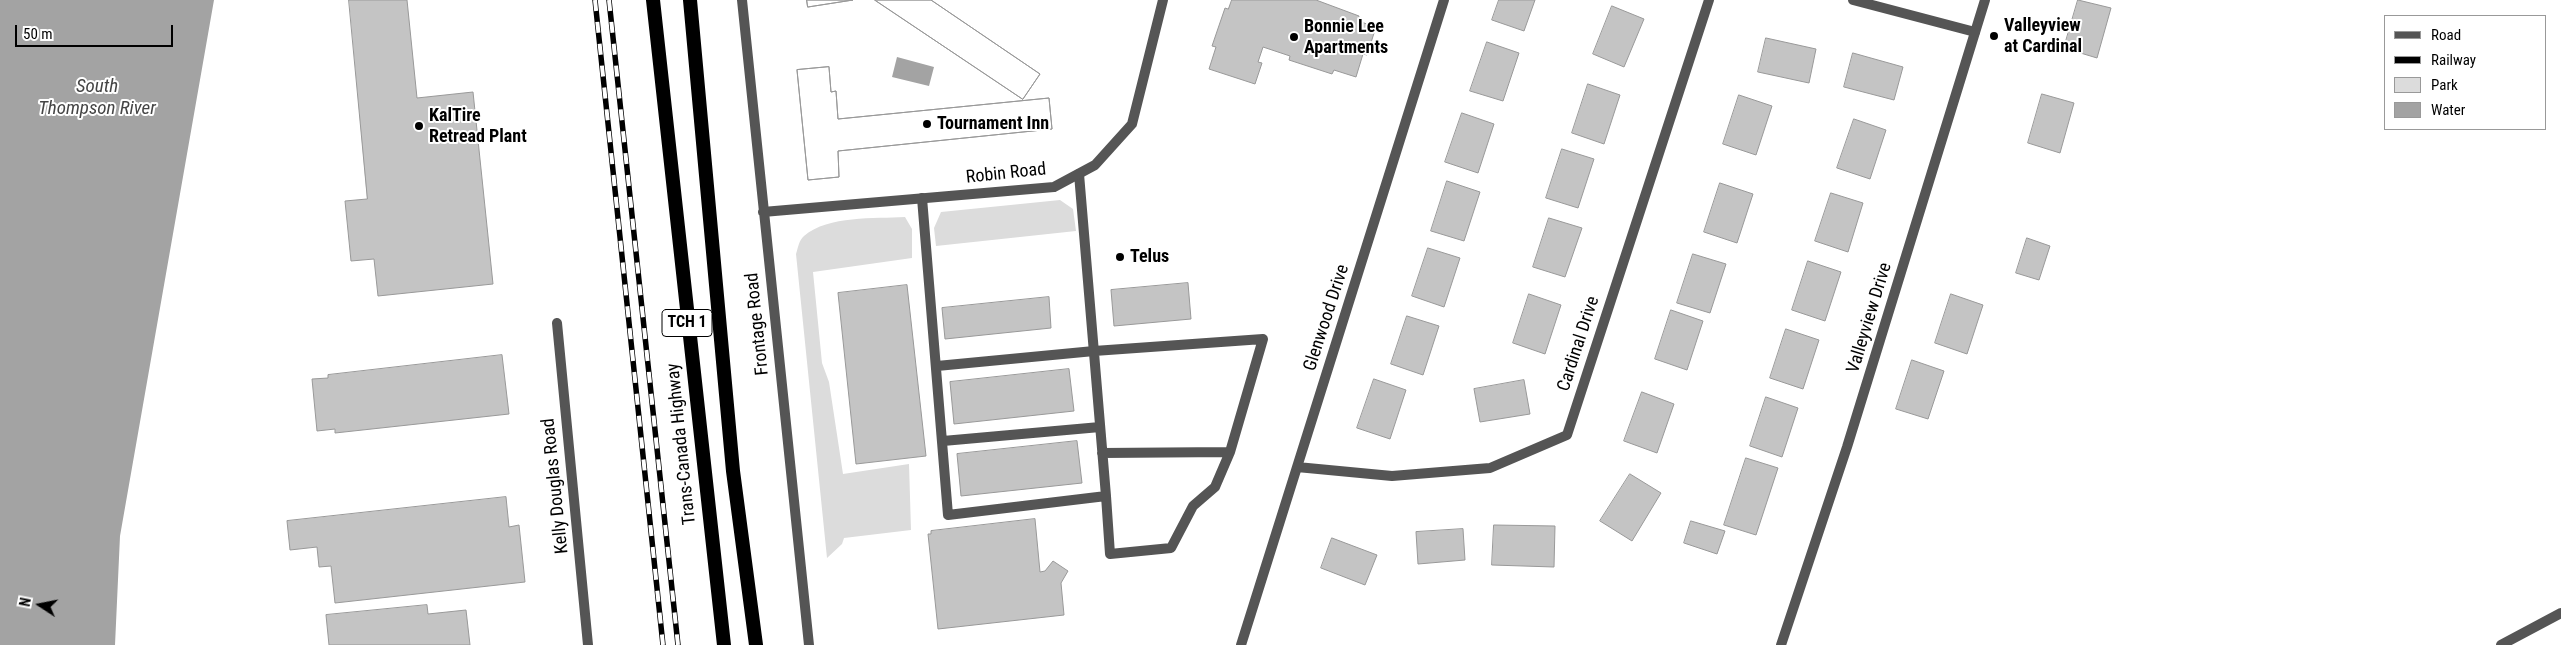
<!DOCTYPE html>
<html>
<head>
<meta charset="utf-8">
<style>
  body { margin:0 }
  #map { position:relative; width:2561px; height:645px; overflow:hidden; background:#fff; font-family:"Roboto Condensed",sans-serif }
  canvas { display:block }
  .legend { position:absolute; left:2384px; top:15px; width:162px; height:115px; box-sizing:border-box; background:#fff; border:1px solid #999; margin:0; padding:6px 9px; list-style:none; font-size:15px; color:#000 }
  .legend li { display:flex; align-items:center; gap:10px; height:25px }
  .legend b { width:25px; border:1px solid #999 }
  .north { position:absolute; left:15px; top:580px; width:50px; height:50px; -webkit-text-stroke:4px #fff; paint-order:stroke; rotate:281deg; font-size:14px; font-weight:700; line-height:20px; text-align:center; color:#000 }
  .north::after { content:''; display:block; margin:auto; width:18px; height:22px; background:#000; clip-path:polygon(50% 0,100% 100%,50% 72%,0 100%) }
  .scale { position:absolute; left:15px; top:25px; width:158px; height:22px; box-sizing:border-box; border:2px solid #000; border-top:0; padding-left:6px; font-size:15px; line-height:18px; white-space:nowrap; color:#000; -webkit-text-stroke:4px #fff; paint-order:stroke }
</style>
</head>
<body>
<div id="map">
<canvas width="2561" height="645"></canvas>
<ul class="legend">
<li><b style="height:6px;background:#555"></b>Road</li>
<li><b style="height:6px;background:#000"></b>Railway</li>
<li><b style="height:14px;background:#dcdcdc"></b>Park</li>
<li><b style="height:14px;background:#a3a3a3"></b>Water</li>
</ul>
<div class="north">N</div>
<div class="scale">50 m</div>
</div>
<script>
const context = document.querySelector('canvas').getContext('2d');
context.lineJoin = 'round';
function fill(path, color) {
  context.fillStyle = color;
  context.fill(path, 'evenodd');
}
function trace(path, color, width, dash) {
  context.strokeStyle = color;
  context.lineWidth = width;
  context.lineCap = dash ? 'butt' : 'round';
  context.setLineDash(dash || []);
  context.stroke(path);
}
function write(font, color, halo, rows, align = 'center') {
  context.font = font + ' "Roboto Condensed",sans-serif';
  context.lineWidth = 4;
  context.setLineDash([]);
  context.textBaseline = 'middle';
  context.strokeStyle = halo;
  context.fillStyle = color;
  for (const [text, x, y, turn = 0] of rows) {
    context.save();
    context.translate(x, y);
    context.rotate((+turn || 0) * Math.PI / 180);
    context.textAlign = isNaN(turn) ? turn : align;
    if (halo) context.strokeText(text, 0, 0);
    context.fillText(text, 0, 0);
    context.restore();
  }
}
const green = new Path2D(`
  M1060 200 1073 209 1076 231 936 246 934 228 941 212Z
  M905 217 912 229V258L813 272 822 363 829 382 843 474 909 464 911 530 844 538 842 544 827 558 796 254C798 248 799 240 804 236 829 215 874 219 905 217Z`);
const water = new Path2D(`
  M0 0H214L120 536 115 645H0Z
  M897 57 934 67 929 86 892 77Z`);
const building = new Path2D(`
  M349 0H407L417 98 473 92 493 284 378 296 374 259 351 261 345 201 367 199Z
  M807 0H853L808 7Z
  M807 0H853L808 7Z
  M875 0H931L1040 74 1023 99Z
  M875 0H931L1040 74 1023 99Z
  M1232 0H1316L1359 16 1358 21 1376 27 1367 55 1363 54 1356 77 1334 70 1332 74 1289 60 1290 56 1263 47 1258 62 1262 63 1255 84 1209 69 1216 47 1212 46 1225 8 1228 9Z
  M1499 0H1535L1524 31 1492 20Z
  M2078 0 2111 8 2097 58 2064 48Z
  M1612 6 1644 19 1624 67 1593 54Z
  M1766 38 1816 49 1809 83 1758 72Z
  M1487 42 1519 53 1503 101 1470 91Z
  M1853 53 1903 67 1894 100 1844 87Z
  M829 67 831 92 836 91 838 119 1049 98 1052 129 838 151 839 177 808 180 797 70Z
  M829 67 831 92 836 91 838 119 1049 98 1052 129 838 151 839 177 808 180 797 70Z
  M1588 84 1620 95 1604 144 1572 133Z
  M2042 94 2074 103 2060 153 2028 143Z
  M1739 95 1772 106 1756 155 1723 144Z
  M1462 113 1494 124 1478 173 1445 162Z
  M1854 119 1886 130 1870 179 1837 168Z
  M1562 149 1594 159 1578 208 1546 198Z
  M1447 181 1480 192 1464 241 1431 231Z
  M1720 183 1753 194 1737 243 1704 232Z
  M1831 193 1863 203 1848 252 1815 241Z
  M1549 218 1582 228 1565 277 1533 267Z
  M2027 238 2050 246 2039 280 2016 273Z
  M1428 248 1460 258 1444 307 1412 296Z
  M1693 254 1726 264 1710 313 1677 303Z
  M1808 261 1841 272 1825 321 1792 310Z
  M1188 283 1191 319 1114 326 1111 290Z
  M907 285 926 456 856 464 838 293Z
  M1529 294 1561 305 1545 354 1513 343Z
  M1951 294 1983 305 1967 354 1935 343Z
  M1049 297 1051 328 945 339 942 308Z
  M1671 310 1703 321 1687 370 1655 359Z
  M1407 316 1439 326 1423 375 1391 364Z
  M1786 329 1819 340 1803 389 1770 378Z
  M502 355 509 414 335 433V429L317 431 312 379 328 378V375Z
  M1912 360 1944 371 1928 419 1896 409Z
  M1069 369 1074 411 954 424 950 382Z
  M1374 379 1406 390 1390 439 1357 428Z
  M1524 380 1530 414 1480 422 1474 389Z
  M1642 392 1674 404 1657 453 1624 441Z
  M1766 397 1798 408 1782 457 1750 446Z
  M1077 441 1082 483 961 496 957 454Z
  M1746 458 1778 468 1756 535 1724 525Z
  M1630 474 1661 493 1632 541 1600 521Z
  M506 497 509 527 519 525 525 582 335 603 331 566 319 567 317 547 290 550 287 521Z
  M1035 519 1040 572 1045 571 1053 561 1068 571 1061 583 1064 615 938 629 928 534H931V531Z
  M1691 521 1725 531 1717 554 1684 543Z
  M1494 525 1555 526 1554 567 1492 565Z
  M1463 529 1465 560 1418 564 1416 532Z
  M1332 538 1377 555 1365 585 1321 568Z
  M427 605 428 614 466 610 470 645H329L326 615Z`);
const service = new Path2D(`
  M922 198 948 515 1106 496 1079 174
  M937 366 1094 351 1263 339 1230 452 1102 453
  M943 441 1100 427
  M1106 496 1110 554 1171 548 1193 506 1215 487 1230 452`);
const minor = new Path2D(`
  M742 0 809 645
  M1853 0 1975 32
  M763 212 1054 187 1095 165 1132 124 1163 0
  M557 323 588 645
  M1297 467 1392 476 1490 468 1567 435 1709 0
  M1241 645 1444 0
  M2501 645 2561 613`);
const tertiary = new Path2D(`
  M1781 645 1847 447 1985 0`);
const trunk = new Path2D(`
  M653 0 724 645
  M690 0 733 471 756 645`);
const rail = new Path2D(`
  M595 0 663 645
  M609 0 678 645`);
const markers = [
  [1994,36,5,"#000"],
  [1294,37,5,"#000"],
  [927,124,5,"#000"],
  [419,126,5,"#000"],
  [1120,257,5,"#000"]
];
const shields = [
  [687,323,50]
];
const shieldNames = [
  ["TCH 1",687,323]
];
const poiNames = [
  ["Valleyview",2004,26],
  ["at Cardinal",2004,47],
  ["Bonnie Lee",1304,27],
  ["Apartments",1304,48],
  ["KalTire",429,116],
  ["Retread Plant",429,137],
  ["Tournament Inn",937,124],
  ["Telus",1130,257]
];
const streetNames = [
  ["Robin Road",1006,174,-6],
  ["Glenwood Drive",1327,318,-72],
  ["Valleyview Drive",1870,318,-73],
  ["Frontage Road",758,324,-96],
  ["Cardinal Drive",1579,344,-72],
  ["Trans-Canada Highway",682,444,-96],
  ["Kelly Douglas Road",556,486,-96]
];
const waterNames = [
  ["South",97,87],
  ["Thompson River",97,109]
];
fill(green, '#dcdcdc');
fill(water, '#a3a3a3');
fill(building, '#c4c4c4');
trace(building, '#999', 1);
trace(service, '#555', 10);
trace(minor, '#555', 10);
trace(tertiary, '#555', 10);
trace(trunk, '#000', 14);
trace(rail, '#000', 5.5);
trace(rail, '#fff', 4, [11]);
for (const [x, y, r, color] of markers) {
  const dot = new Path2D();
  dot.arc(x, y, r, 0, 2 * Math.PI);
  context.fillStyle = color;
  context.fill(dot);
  trace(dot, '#fff', 2);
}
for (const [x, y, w] of shields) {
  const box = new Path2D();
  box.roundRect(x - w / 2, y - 13.5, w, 27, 4);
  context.fillStyle = '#fff';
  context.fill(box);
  trace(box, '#000', 1);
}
write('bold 16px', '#000', null, shieldNames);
write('bold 18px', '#000', '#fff', poiNames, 'left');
write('18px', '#000', '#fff', streetNames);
write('italic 19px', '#444', '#fff', waterNames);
</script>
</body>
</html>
